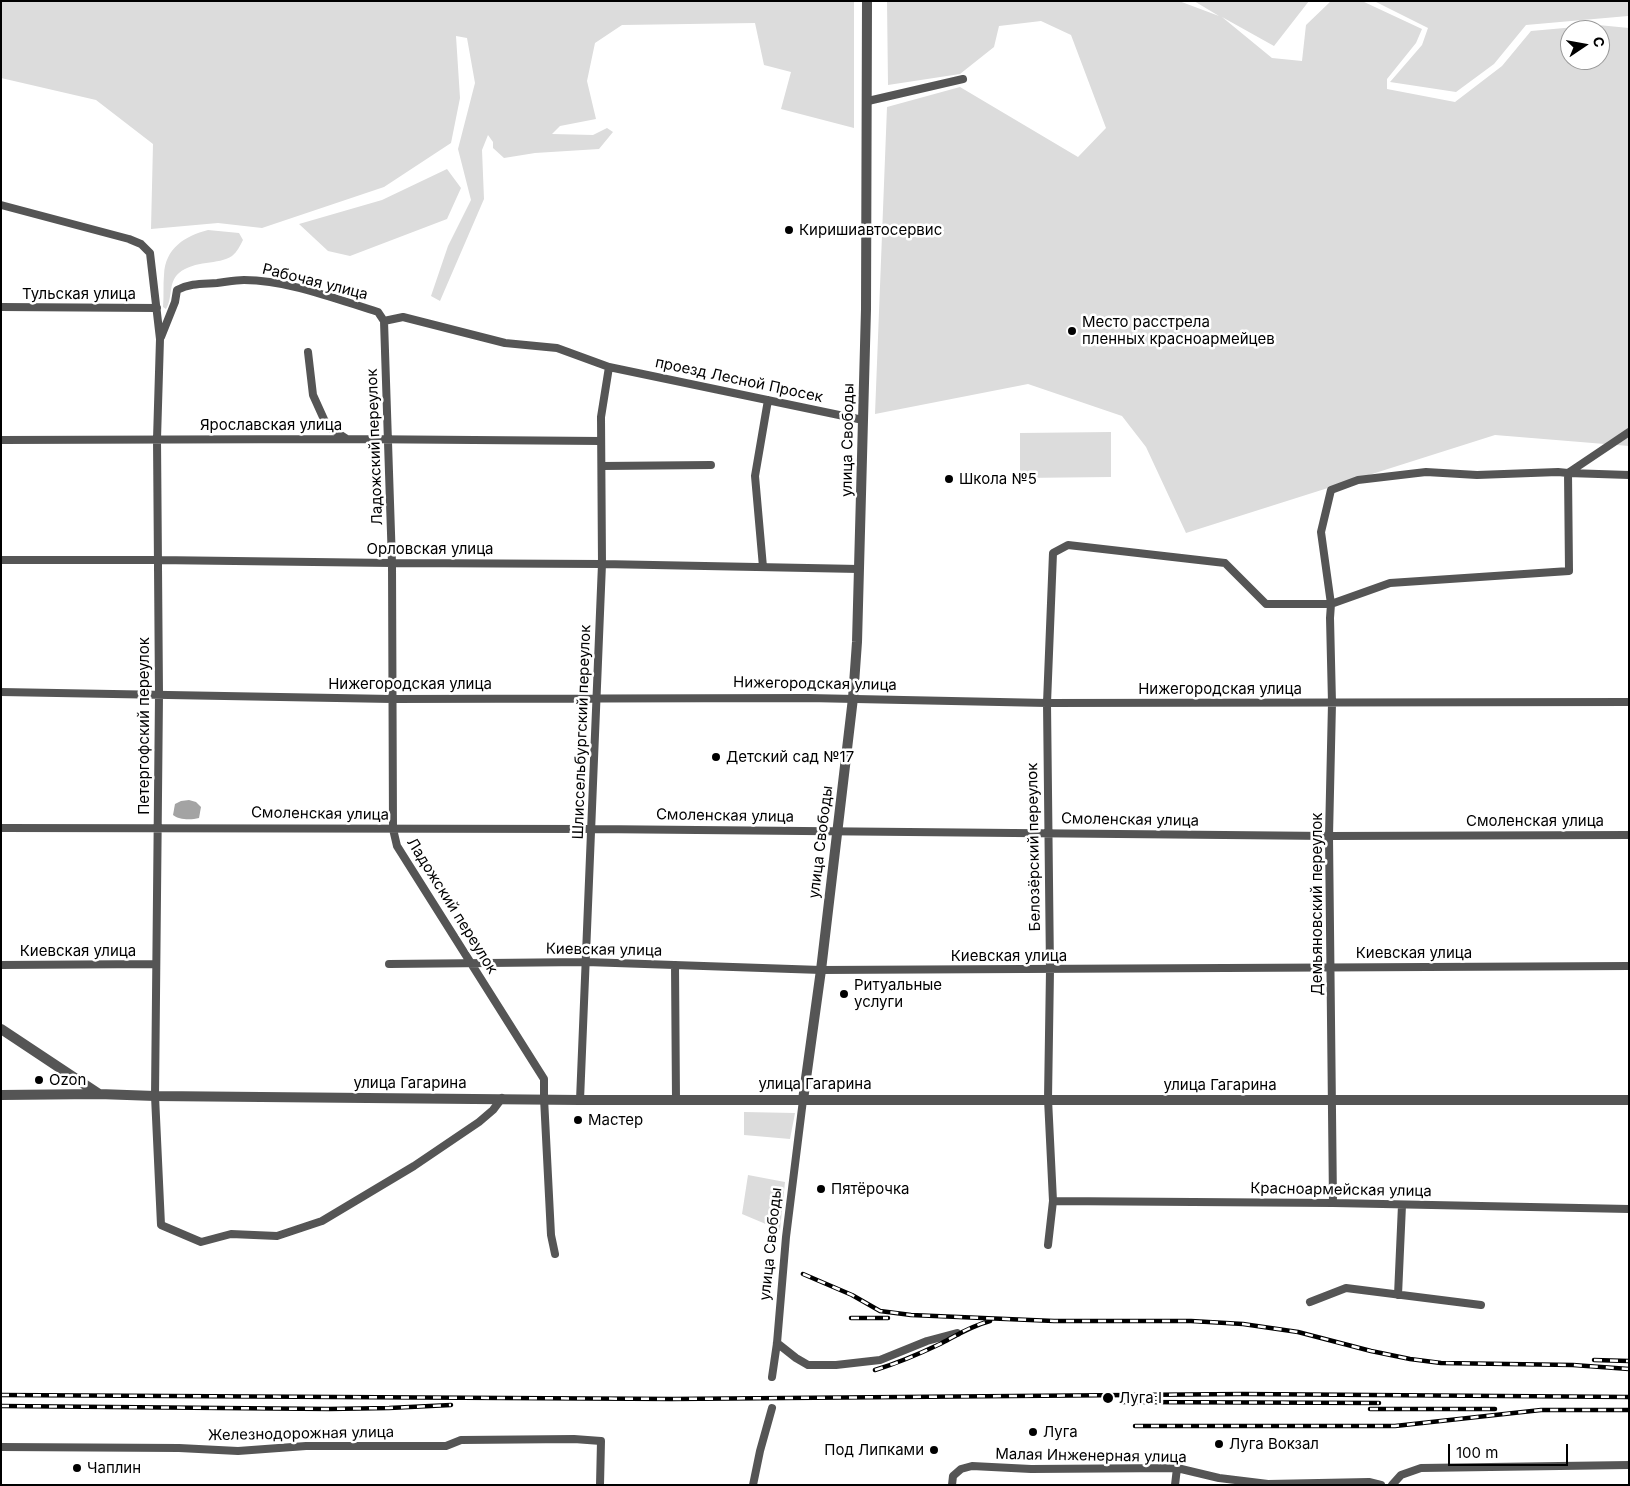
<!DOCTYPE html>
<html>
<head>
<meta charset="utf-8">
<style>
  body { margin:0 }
  #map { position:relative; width:1630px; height:1486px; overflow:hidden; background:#fff; font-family:Inter,sans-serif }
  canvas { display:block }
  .frame { position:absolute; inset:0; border:2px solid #000; pointer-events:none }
  .north { position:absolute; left:1560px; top:20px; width:50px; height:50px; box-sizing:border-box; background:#fff; border:1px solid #999; border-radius:50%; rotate:78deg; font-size:14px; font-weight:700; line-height:20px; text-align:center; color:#000 }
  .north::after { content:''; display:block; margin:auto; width:18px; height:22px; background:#000; clip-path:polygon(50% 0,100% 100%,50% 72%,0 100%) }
  .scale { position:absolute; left:1448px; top:1444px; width:120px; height:22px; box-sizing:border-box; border:2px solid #000; border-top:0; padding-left:6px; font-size:15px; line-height:18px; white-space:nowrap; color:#000; -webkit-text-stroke:4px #fff; paint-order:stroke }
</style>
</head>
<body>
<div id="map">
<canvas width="1630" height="1486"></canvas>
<div class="frame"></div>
<div class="north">С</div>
<div class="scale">100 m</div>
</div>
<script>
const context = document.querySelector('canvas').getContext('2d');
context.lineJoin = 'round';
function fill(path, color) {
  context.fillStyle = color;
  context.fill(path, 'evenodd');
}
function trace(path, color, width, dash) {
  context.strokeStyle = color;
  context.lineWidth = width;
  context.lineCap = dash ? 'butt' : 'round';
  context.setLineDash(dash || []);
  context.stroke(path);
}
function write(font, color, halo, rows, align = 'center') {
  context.font = font + ' Inter,sans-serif';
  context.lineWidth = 5;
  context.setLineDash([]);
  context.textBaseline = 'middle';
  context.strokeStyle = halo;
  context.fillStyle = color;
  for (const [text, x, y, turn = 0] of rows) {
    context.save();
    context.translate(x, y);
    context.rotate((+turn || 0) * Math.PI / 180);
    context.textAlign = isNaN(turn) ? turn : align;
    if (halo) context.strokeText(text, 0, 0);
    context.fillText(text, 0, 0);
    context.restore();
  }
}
const green = new Path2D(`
  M1 1H854V128L781 109 791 72 764 65 755 23 622 25 595 43 587 81 596 119 560 126 552 134 593 135 607 128 613 132 599 149 535 153 504 158 493 148V142L488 135 482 150 484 199 440 301 431 296 448 246 471 200 458 149 475 83 467 38 456 36 460 98 451 143 384 187 262 228 218 223 151 229 153 144 96 100 1 78Z
  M887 1H1179L1219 16 1194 1H1309L1274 46 1222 17 1272 58 1302 61 1306 25 1331 1H1362L1422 29 1416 43 1387 79V89L1455 102 1502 66 1531 31 1598 25 1629 28V446L1495 435 1186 533 1146 447 1122 416 1028 384 875 414 887 107 960 87 1078 157 1106 128 1071 35 1041 21 999 26 994 47 960 74 888 85ZM1570 30H1600V60H1570Z
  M1374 1H1629L1628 16 1526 25 1494 64 1456 92 1390 82 1422 45 1428 28Z
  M447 169 461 188 447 219 350 256 328 251 299 224 382 200Z
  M208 230 239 233 243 240C240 246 237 252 232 256 219 265 194 260 179 273 168 282 173 298 166 309L163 307C164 296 163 285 164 275 165 248 185 236 208 230Z
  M1111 432V477L1020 478V433Z
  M744 1112 795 1113 790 1139 744 1135Z
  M748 1175 785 1182 780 1230 742 1214Z`);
const water = new Path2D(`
  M189 800 196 802 201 807 199 818C191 820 179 820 173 815L175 804 181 801Z`);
const minor = new Path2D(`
  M868 101 963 79
  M1 205 129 239 141 244 150 253 160 339 157 439 159 695 155 1096 161 1225 201 1242 231 1234 277 1236 322 1221 414 1166 479 1122 493 1110 502 1098
  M1 307 157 308
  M384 321 392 563 393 829 397 846 544 1079V1098L551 1235 555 1254
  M161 337 175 302 177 290C191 283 201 284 217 283 226 282 235 280 244 280 288 280 336 299 378 312L384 321 403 317 505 343 557 348 609 367 863 420
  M308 352 313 395 327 426 347 439
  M1 440 347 439 601 441
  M602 466 711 465
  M1 560H156L392 563 602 564 859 569
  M763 567 755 476 768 400
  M1 692 392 699 808 698 1047 703 1629 702
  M1 828 592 829 1329 836 1629 835
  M389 964 586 962 821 970 1629 966
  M1 965 156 964
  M675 965 676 1100
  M580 1100 602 564 601 417 609 367
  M1053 1201 1333 1203 1629 1209
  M1333 1203 1329 836 1332 703 1330 618 1331 604 1321 532 1331 490 1358 480 1426 472 1477 475 1558 472 1568 473 1629 432
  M1048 1245 1053 1201 1048 1099 1050 970 1047 703 1053 553 1068 545 1225 563 1266 604H1331L1390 583 1569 571 1568 473 1629 475
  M1398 1295 1402 1205
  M1310 1302 1346 1288 1481 1305
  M777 1343 796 1358 808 1365H836L880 1360 927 1341 957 1333
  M772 1377 777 1343 786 1237 803 1100
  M1 1447 179 1448 238 1451 306 1446H446L461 1440 574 1439 601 1441 600 1485
  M753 1485 760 1451 772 1408
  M952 1485 953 1476 961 1469 972 1466 1031 1469 1177 1468 1219 1478 1268 1484 1369 1482 1381 1485
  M1175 1485 1177 1468
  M1392 1485 1401 1475 1421 1468 1629 1465`);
const tertiary = new Path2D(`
  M1 1029 99 1094
  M1 1095 99 1094 155 1096 580 1100H1629
  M803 1100 821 970 853 698 857 642 866 309 867 1`);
const rail = new Path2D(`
  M803 1274 852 1295 880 1311 911 1315 1054 1321H1191L1243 1324 1298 1332 1371 1351 1410 1359 1441 1363 1573 1365 1629 1369
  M851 1318H888
  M1594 1360 1629 1361
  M875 1370C898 1363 919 1354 940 1344 957 1335 971 1326 990 1321
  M1 1395 672 1399 1243 1394 1629 1397
  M1121 1402 1379 1403
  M1 1406 329 1409 389 1408 451 1405
  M1370 1409H1495
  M1135 1426H1395L1541 1410H1629`);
const markers = [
  [789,230,5,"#000"],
  [1072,331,5,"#000"],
  [949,479,5,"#000"],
  [716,757,5,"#000"],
  [844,994,5,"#000"],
  [39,1080,5,"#000"],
  [578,1120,5,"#000"],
  [821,1189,5,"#000"],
  [1108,1398,6,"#000"],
  [1033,1432,5,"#000"],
  [1219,1444,5,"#000"],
  [934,1450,5,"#000"],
  [77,1468,5,"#000"]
];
const poiNames = [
  ["Киришиавтосервис",799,230],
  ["Место расстрела",1082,322],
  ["пленных красноармейцев",1082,339],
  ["Школа №5",959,479],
  ["Детский сад №17",726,757],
  ["Ритуальные",854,985],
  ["услуги",854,1002],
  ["Ozon",49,1080],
  ["Мастер",588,1120],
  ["Пятёрочка",831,1189],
  ["Луга I",1119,1398],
  ["Луга",1043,1432],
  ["Луга Вокзал",1229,1444],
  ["Под Липками",924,1450,"right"],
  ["Чаплин",87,1468]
];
const streetNames = [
  ["Рабочая улица",315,282,14],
  ["Тульская улица",79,294],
  ["проезд Лесной Просек",739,380,12],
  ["Ярославская улица",271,425],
  ["улица Свободы",848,440,-89],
  ["Ладожский переулок",375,447,-92],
  ["Орловская улица",430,549],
  ["Нижегородская улица",410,684],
  ["Нижегородская улица",815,684,1],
  ["Нижегородская улица",1220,689],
  ["Петергофский переулок",144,726,-90],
  ["Шлиссельбургский переулок",582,732,-88],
  ["Смоленская улица",320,814,1],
  ["Смоленская улица",725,816,1],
  ["Смоленская улица",1130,820,1],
  ["Смоленская улица",1535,821],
  ["улица Свободы",821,842,-83],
  ["Белозёрский переулок",1034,847,-91],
  ["Демьяновский переулок",1317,904,-90],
  ["Ладожский переулок",452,906,58],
  ["Киевская улица",604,950,1],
  ["Киевская улица",78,951],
  ["Киевская улица",1414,953],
  ["Киевская улица",1009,956],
  ["улица Гагарина",410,1083],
  ["улица Гагарина",815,1084],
  ["улица Гагарина",1220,1085],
  ["Красноармейская улица",1341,1190,1],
  ["улица Свободы",771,1244,-84],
  ["Железнодорожная улица",301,1434,-1],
  ["Малая Инженерная улица",1091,1456,1]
];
fill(green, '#dcdcdc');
fill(water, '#a3a3a3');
trace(minor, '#555', 8);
trace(tertiary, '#555', 10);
trace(rail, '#000', 4.5);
trace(rail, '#fff', 2.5, [8]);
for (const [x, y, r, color] of markers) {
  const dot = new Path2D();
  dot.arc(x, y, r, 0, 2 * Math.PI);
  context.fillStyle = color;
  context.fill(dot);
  trace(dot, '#fff', 2);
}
write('15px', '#000', '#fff', poiNames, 'left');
write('15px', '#000', '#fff', streetNames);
</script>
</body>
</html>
